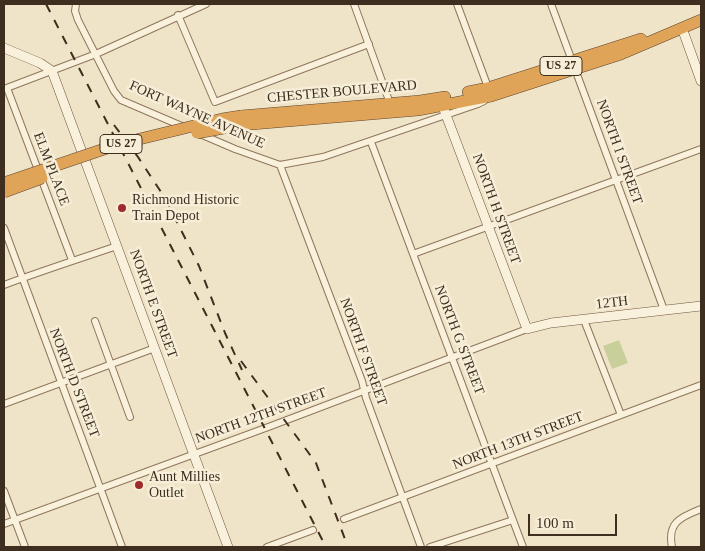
<!DOCTYPE html>
<html>
<head>
<meta charset="utf-8">
<style>
  body { margin:0 }
  #map { position:relative; width:705px; height:551px; overflow:hidden; background:#f0e4c8; font-family:"Times New Roman",serif }
  canvas { display:block }
  .frame { position:absolute; inset:0; border:5px solid #3d2e20; pointer-events:none }
  .scale { position:absolute; left:528px; top:514px; width:89px; height:22px; box-sizing:border-box; border:2px solid #3d2e20; border-top:0; padding-left:6px; font-size:15px; line-height:18px; white-space:nowrap; color:#3d2e20; -webkit-text-stroke:4px #f7eed8; paint-order:stroke }
</style>
</head>
<body>
<div id="map">
<canvas width="705" height="551"></canvas>
<div class="frame"></div>
<div class="scale">100 m</div>
</div>
<script>
const context = document.querySelector('canvas').getContext('2d');
context.lineJoin = 'round';
function fill(path, color) {
  context.fillStyle = color;
  context.fill(path, 'evenodd');
}
function trace(path, color, width, dash) {
  context.strokeStyle = color;
  context.lineWidth = width;
  context.lineCap = dash ? 'butt' : 'round';
  context.setLineDash(dash || []);
  context.stroke(path);
}
function write(font, color, halo, rows, align = 'center') {
  context.font = font + ' "Times New Roman",serif';
  context.lineWidth = 5;
  context.setLineDash([]);
  context.textBaseline = 'middle';
  context.strokeStyle = halo;
  context.fillStyle = color;
  for (const [text, x, y, turn = 0] of rows) {
    context.save();
    context.translate(x, y);
    context.rotate((+turn || 0) * Math.PI / 180);
    context.textAlign = isNaN(turn) ? turn : align;
    if (halo) context.strokeText(text, 0, 0);
    context.fillText(text, 0, 0);
    context.restore();
  }
}
const green = new Path2D(`
  M619 340 628 363 612 369 603 346Z`);
const street = new Path2D(`
  M76 4 75 11 78 20 114 91 121 100 184 127
  M354 4 391 106
  M457 4 489 90
  M551 4 664 310
  M178 15 215 102 369 44
  M7 88 72 260
  M4 89 96 54 206 4
  M200 134 235 149 280 165 323 157 478 104 484 101
  M371 142 523 547
  M280 165 362 381 366 398 421 547
  M4 228 122 547
  M413 254 701 149
  M4 285C41 271 79 259 117 246
  M584 320 621 415
  M95 321 130 417
  M4 404 155 348
  M4 491 25 547
  M344 519 701 385
  M4 524 271 426 527 329
  M267 547 313 530
  M430 547 513 520
  M672 547C667 522 681 517 701 509`);
const secondary = new Path2D(`
  M682 28 701 81
  M4 48 40 63 52 71 228 547
  M440 99 527 329 551 323 701 306`);
const highway = new Path2D(`
  M468 92 488 88 641 39
  M241 116 420 101 445 97
  M240 125 418 110 491 96 621 54 701 20`);
const rail = new Path2D(`
  M46 4 326 547
  M114 125 138 157 165 198 199 266 225 333 242 370
  M241 361 316 463 348 547`);
const highwayBridge = new Path2D(`
  M197 133 240 125
  M4 183 119 144 222 119 241 116
  M4 192 42 178`);
const markers = [
  [122,208,5,"#9e2a2b"],
  [139,485,5,"#9e2a2b"]
];
const shields = [
  [561,66,42],
  [121,144,42]
];
const shieldNames = [
  ["US 27",561,66],
  ["US 27",121,144]
];
const streetNames = [
  ["CHESTER BOULEVARD",342,92,-5],
  ["FORT WAYNE AVENUE",197,115,24],
  ["NORTH I STREET",619,152,70],
  ["ELM PLACE",51,169,69],
  ["NORTH H STREET",496,209,70],
  ["12TH",612,303,-7],
  ["NORTH E STREET",153,304,70],
  ["NORTH G STREET",459,340,69],
  ["NORTH F STREET",363,352,70],
  ["NORTH D STREET",74,383,69],
  ["NORTH 12TH STREET",261,416,-20],
  ["NORTH 13TH STREET",518,441,-21]
];
const poiNames = [
  ["Richmond Historic",132,200],
  ["Train Depot",132,216],
  ["Aunt Millies",149,477],
  ["Outlet",149,493]
];
fill(green, '#c9cf9b');
trace(street, '#8d765c', 8);
trace(secondary, '#6f573f', 10);
trace(highway, '#5b4430', 12);
trace(street, '#faf1dc', 6);
trace(secondary, '#faf1dc', 9);
trace(highway, '#e0a458', 11);
trace(rail, '#3d2e20', 2, [9, 9]);
trace(highwayBridge, '#5b4430', 12, []);
trace(highwayBridge, '#e0a458', 11);
for (const [x, y, r, color] of markers) {
  const dot = new Path2D();
  dot.arc(x, y, r, 0, 2 * Math.PI);
  context.fillStyle = color;
  context.fill(dot);
  trace(dot, '#f7eed8', 2);
}
for (const [x, y, w] of shields) {
  const box = new Path2D();
  box.roundRect(x - w / 2, y - 9.5, w, 19, 4);
  context.fillStyle = '#f7eed8';
  context.fill(box);
  trace(box, '#3d2e20', 1);
}
write('bold 12px', '#3d2e20', null, shieldNames);
write('14px', '#3d2e20', '#f7eed8', streetNames);
write('14px', '#3d2e20', '#f7eed8', poiNames, 'left');
</script>
</body>
</html>
